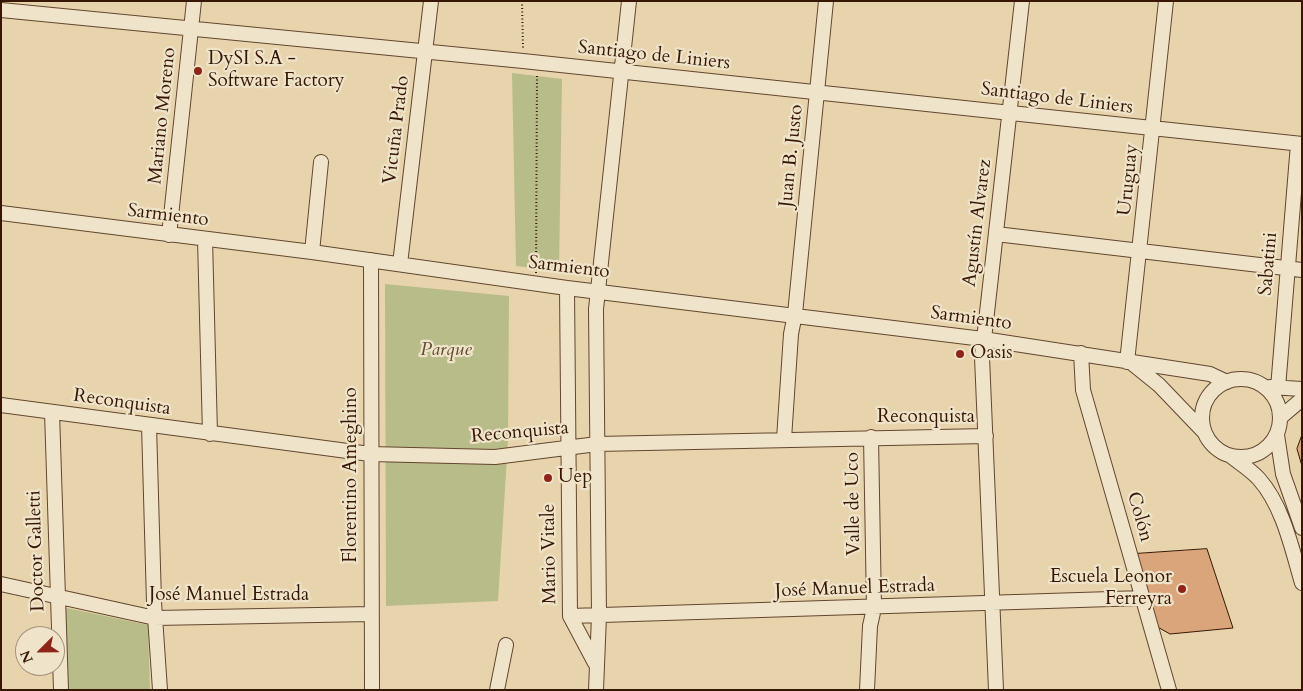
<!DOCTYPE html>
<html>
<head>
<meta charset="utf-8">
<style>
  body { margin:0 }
  #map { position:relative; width:1303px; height:691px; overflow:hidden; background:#e7d4ad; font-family:Cardo,serif }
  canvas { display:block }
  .frame { position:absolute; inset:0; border:2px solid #371704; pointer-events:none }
  .north { position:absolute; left:15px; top:626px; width:50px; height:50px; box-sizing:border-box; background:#efe3ca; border:1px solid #a5917b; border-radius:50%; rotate:247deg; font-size:14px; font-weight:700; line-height:20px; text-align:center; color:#371704 }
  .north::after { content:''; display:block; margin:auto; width:18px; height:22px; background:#8f2418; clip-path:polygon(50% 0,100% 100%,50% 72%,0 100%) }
</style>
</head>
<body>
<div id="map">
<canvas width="1303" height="691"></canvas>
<div class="frame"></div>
<div class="north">N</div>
</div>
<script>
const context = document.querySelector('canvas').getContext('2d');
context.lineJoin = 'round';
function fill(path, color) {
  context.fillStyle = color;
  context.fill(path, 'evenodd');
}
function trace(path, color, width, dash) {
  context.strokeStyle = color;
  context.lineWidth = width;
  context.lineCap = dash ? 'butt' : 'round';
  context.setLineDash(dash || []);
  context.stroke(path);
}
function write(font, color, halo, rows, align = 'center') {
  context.font = font + ' Cardo,serif';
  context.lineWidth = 4.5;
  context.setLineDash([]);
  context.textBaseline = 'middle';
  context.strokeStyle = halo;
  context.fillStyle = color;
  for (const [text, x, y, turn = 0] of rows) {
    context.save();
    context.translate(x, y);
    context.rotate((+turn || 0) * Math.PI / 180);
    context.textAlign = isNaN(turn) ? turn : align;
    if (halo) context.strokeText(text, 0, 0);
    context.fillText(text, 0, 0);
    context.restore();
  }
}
const green = new Path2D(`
  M512 73 562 79 559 271 516 266Z
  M385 284 509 296 508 441 498 601 386 606Z
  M62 607 148 625 150 690H67Z`);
const building = new Path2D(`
  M1302 435V466L1297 449Z
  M1207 549 1233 628 1170 634 1154 625 1134 554Z`);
const path = new Path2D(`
  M522 1 523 49
  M536 273 537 75`);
const minor = new Path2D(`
  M1 10 523 61 1302 144
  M1 213 312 252 567 288 983 339 1210 374 1227 382
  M996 234 1302 270
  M169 235 194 1
  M205 239 210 434
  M312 252 321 162
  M371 260 372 690
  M400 264 431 1
  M567 288 570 616 595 663
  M1081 353 1083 390 1169 690
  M1127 362 1166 1
  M1133 364 1159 385 1205 433
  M1202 418a39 39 0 1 1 78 0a39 39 0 1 1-78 0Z
  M1270 387 1302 389
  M1278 388 1298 144
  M1 405 370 454 495 457 597 444 986 436
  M52 412 61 690
  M1281 417 1302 399
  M149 425 154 602 160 690
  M1277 435 1283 474 1302 528
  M784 439 791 334 795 314 826 1
  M1232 457C1241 464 1251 470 1259 479 1283 506 1292 549 1302 583
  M1 584 155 618 371 614
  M570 616 1143 598
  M497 690 506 645
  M596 690 599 616 596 309 629 1
  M867 690 870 626 874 608 871 437
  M996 690 982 357 1022 1`);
const markers = [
  [198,71,5,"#8f2418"],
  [960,354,5,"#8f2418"],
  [548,478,5,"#8f2418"],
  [1182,589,5,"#8f2418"]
];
const streetNames = [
  ["Santiago de Liniers",654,56,6],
  ["Santiago de Liniers",1057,99,7],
  ["Mariano Moreno",163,116,-84],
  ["Vicuña Prado",397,130,-83],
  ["Juan B. Justo",792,156,-84],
  ["Uruguay",1129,180,-84],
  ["Sarmiento",168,216,7],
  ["Agustín Alvarez",978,223,-83],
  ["Sabatini",1269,264,-85],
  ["Sarmiento",569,268,7],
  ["Sarmiento",971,319,8],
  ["Reconquista",122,403,8],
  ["Reconquista",926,418],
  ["Reconquista",520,433,-5],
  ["Florentino Ameghino",352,475,-90],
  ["Valle de Uco",854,504,-91],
  ["Colón",1139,517,74],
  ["Doctor Galletti",37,551,-92],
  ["Mario Vitale",550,554,-91],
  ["José Manuel Estrada",855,589,-2],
  ["José Manuel Estrada",229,596]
];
const poiNames = [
  ["DySI S.A -",208,60],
  ["Software Factory",208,82],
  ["Oasis",970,354],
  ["Uep",558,478],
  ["Escuela Leonor",1172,578,"right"],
  ["Ferreyra",1172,600,"right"]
];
const parkNames = [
  ["Parque",446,351]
];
fill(green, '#b8bc88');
fill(building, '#daa57a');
trace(building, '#371704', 1);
trace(minor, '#63462e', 16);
trace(path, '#371704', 2, [1, 2.5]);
trace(minor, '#efe3ca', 14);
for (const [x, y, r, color] of markers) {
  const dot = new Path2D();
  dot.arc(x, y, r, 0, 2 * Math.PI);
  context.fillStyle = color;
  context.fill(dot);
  trace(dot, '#efe3ca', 2);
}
write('19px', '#371704', '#efe3ca', streetNames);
write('19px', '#371704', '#efe3ca', poiNames, 'left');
write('italic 19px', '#5e492c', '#efe3ca', parkNames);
</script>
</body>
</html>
